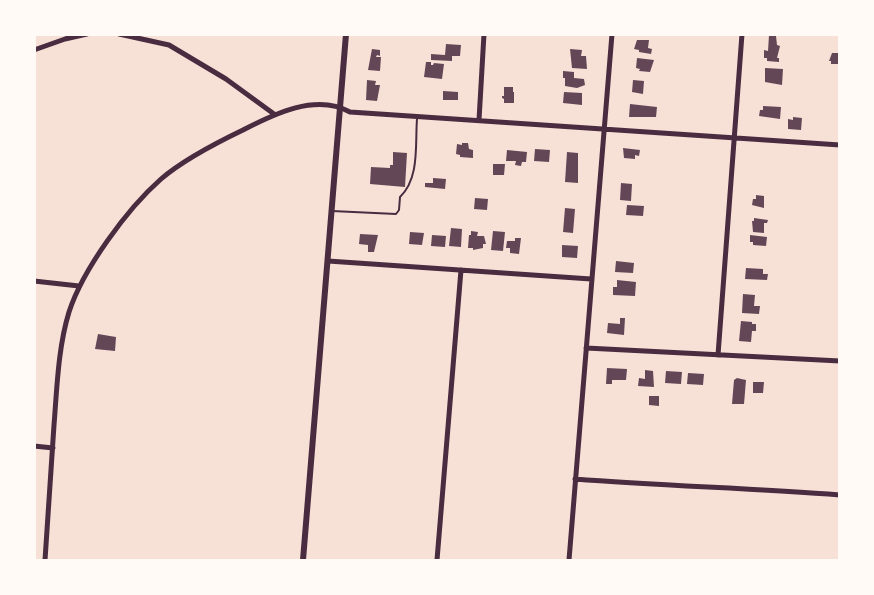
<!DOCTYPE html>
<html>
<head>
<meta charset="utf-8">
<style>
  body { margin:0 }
  #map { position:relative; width:874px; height:595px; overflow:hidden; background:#f7e1d7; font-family:Montserrat,sans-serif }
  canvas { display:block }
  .frame { position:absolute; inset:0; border:36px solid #fffaf5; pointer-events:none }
</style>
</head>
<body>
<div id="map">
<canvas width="874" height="595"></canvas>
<div class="frame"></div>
</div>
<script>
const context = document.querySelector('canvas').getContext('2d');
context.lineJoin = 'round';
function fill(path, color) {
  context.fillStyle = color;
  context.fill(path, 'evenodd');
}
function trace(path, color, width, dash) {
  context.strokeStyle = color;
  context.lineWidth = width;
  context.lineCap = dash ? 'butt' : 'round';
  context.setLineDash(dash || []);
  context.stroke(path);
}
const building = new Path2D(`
  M769 35 776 36 777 45 780 46 777 58H779V62L767 61V58H764V50L768 51Z
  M637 40H649L648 48 652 49 651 54 639 52V50L634 49Z
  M446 44 461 45 460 56H452V61L431 60V54L445 55Z
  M372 49 380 50V56L377 55 376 57H381L380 71 368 70Z
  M570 49 582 50 581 56H586L587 69 572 68Z
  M832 53H840V64H831V61H829Z
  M637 58 654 60 650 72 639 71 640 69 636 68Z
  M426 62H431V65H433L434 63 444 64 442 79 424 77Z
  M765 68 783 69 782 85 765 82Z
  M563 71 574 72V78L584 79 585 85 577 88 565 86V78H563Z
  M367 80 376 81 375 85H380L377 101 366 100Z
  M633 80 644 81 643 94 632 92Z
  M504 87H513V92H514V103H504V99L502 98V96H504Z
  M443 91 458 92V100H443Z
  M564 92 582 93V105L563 103Z
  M630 104 657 107 656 117H629Z
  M763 106 781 107 780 119 759 116 760 110H763Z
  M793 117 802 118 801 130 788 129V119L793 120Z
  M462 143H468L469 149 473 150V158L460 157V155L456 154 457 144 462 145Z
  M623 148 640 150 639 156 635 155V159L624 158Z
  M535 149 550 150 549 162 534 161Z
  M507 150 527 152 526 162H522L521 166 515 165 516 161H506Z
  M393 152 407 153 405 187 370 184 371 167 390 168V165H393Z
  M567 152 578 153V183L565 182Z
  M493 164H505L504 175H493Z
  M433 178 446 179 445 189 425 187V183H433Z
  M621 183 632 184 631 201 620 200Z
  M756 195 764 196V208L752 205 753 199H756Z
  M475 198 488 199 487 210 474 209Z
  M627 205 644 206 643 216 626 215Z
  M565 208 575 209 573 233 563 232Z
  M754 218 768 220 767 223H764V233L753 232 752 221H754Z
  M451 228 462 229 461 247 449 246Z
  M471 231 478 232 477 236H484L486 244H483V248L473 250V248H468L469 235H471Z
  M493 231 505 232 503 251 491 250Z
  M410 232 424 233 422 245 409 244Z
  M360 234 378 235 374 252H368V245L359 244Z
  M432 235 446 236 445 247 431 246Z
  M750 235 767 237 766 246 753 245V242H750Z
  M515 238H521L519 254 510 253V248H506L507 241H515Z
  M562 245 578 246 577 258 562 257Z
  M616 261 634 263 633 273 615 272Z
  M746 268 763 269V274H768L767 280 745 279Z
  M617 280 636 282 635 296 613 295V287H617Z
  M743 294 755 295 754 306H760L759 314 742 313Z
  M620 318H625L624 335 607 333 608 323 620 324Z
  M741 321 752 322V324H756V331H752L751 342 739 341Z
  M98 334 116 337 115 351 95 349Z
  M607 368 627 369 626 380H612V384H606Z
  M645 370 653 371 654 387 638 386 639 378 645 379Z
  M666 371 682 372 681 384 665 383Z
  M688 373 704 374 703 385 687 384Z
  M737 378 746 380 744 404H732L734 380Z
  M753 382H764L763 393H753Z
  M649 396H659V406L649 405Z`);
const service = new Path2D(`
  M332 211 396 214 399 210 400 197C420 178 415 144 417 119`);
const minor = new Path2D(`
  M119 34 169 45 226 79 274 114
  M34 50 65 39 87 34
  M479 120 484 34
  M328 261 591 279
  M34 281 79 286
  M586 348 840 361
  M718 355 742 34
  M34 446 53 448
  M575 479C663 486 751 488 840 495
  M45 560C48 515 51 470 54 425 57 388 58 348 69 312 83 269 127 209 161 179 182 161 218 142 243 130 274 114 316 93 350 112L840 145
  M437 560 461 270
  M569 560 612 34`);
const tertiary = new Path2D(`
  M303 560 346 34`);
fill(building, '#644757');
trace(service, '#4a2c40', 2);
trace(minor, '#4a2c40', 5);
trace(tertiary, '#4a2c40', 6);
</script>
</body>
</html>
